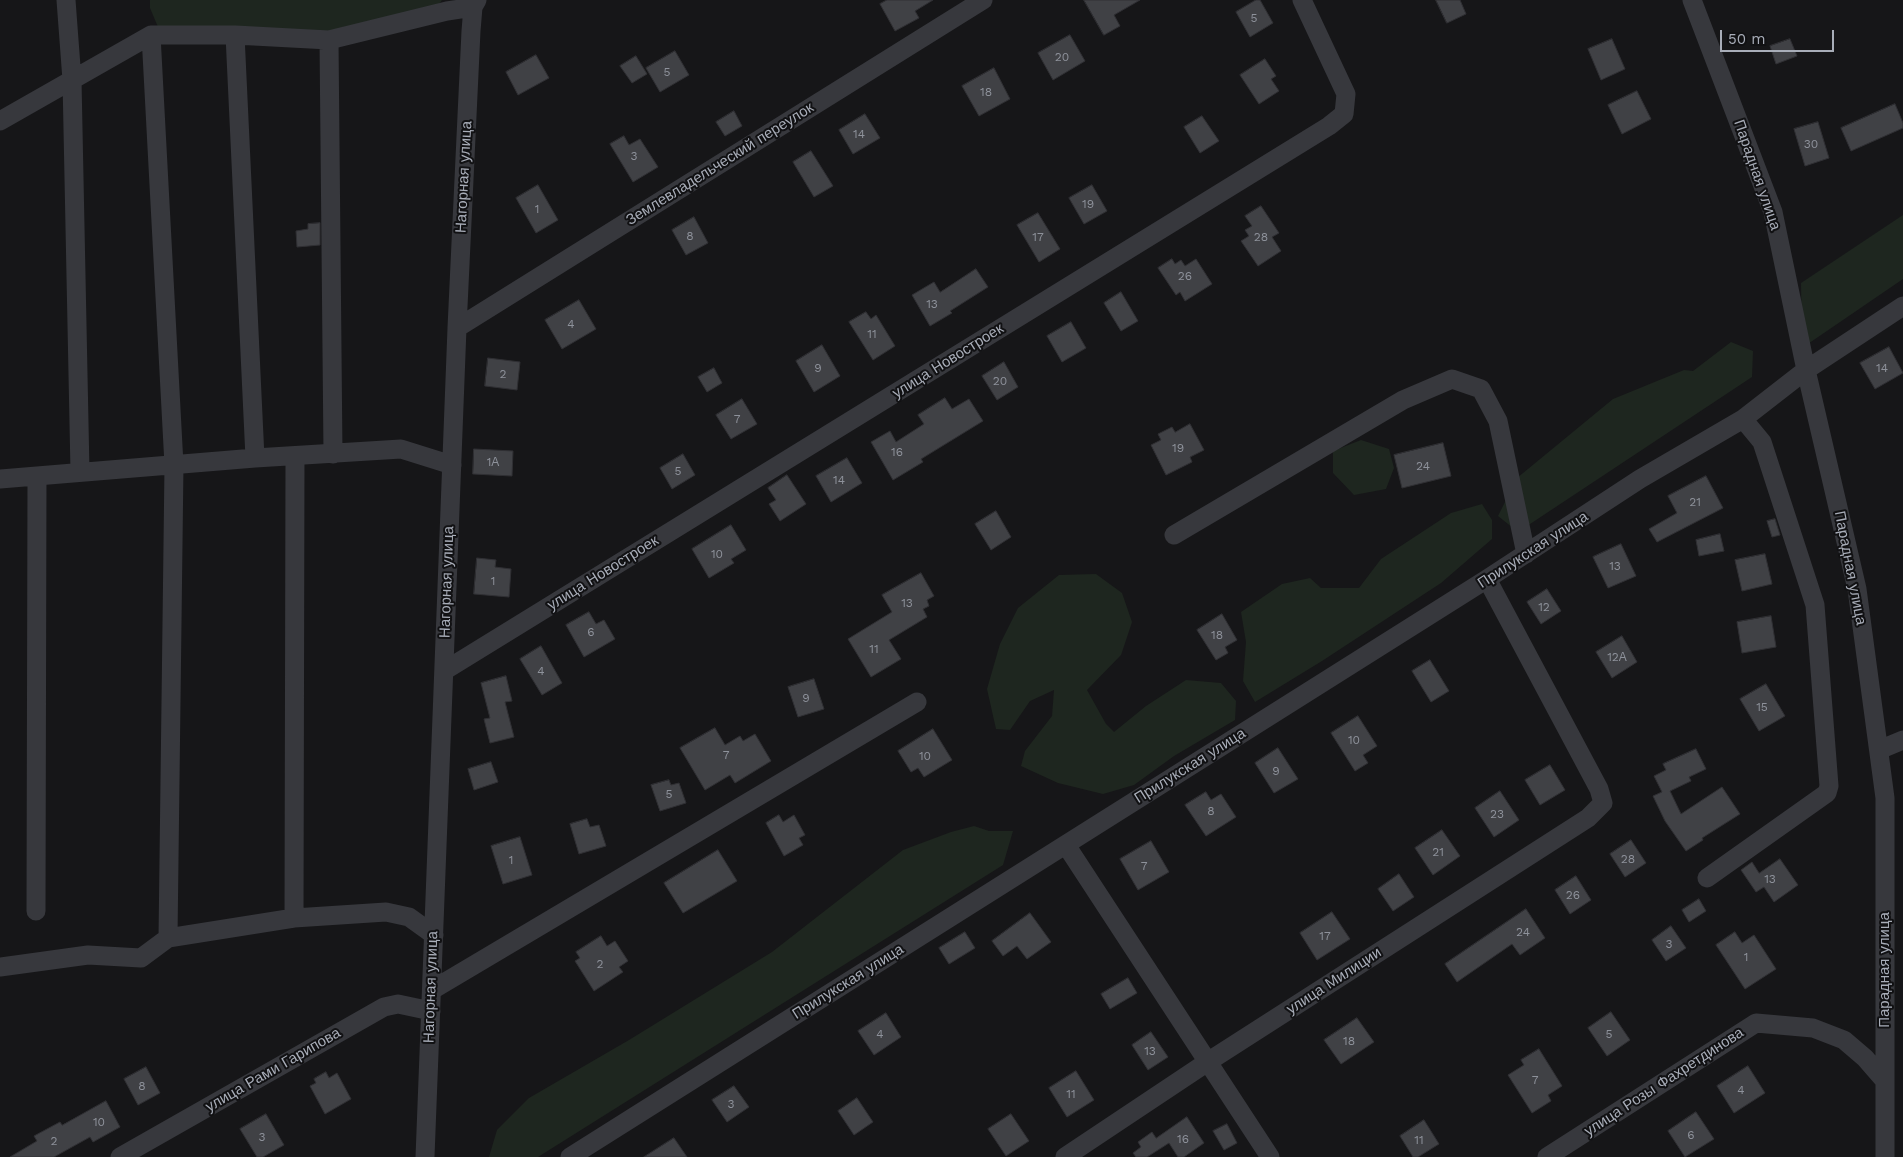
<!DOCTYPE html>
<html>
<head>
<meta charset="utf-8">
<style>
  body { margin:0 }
  #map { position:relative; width:1903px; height:1157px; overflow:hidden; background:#161618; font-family:"Work Sans",sans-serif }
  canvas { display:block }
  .scale { position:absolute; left:1720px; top:30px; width:114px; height:22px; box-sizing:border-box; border:2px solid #a8adb8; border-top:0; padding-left:6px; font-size:15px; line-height:18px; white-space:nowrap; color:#a8adb8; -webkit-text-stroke:4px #111113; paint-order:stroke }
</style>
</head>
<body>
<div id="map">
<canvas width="1903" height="1157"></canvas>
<div class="scale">50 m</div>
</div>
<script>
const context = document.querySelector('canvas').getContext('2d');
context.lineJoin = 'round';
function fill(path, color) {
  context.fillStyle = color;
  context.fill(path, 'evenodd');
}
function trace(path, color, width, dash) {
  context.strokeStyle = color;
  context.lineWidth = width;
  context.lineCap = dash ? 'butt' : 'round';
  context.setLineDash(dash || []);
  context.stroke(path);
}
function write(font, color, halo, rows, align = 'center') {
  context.font = font + ' "Work Sans",sans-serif';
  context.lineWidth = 4;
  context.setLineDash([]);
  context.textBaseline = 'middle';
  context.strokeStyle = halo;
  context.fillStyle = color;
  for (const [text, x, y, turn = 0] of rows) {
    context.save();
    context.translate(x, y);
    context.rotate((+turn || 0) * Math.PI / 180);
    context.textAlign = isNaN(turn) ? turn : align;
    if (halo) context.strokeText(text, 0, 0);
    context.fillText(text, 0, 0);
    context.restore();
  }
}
const green = new Path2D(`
  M150 0H442L437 7 329 36 158 27 150 8Z
  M1903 215V279L1802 348 1801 283Z
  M1731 342 1753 351 1752 377 1518 532 1498 516 1517 478 1613 399 1684 370 1693 371Z
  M1361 440 1389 449 1394 468 1386 489 1354 495 1333 473V451Z
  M1482 504 1492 520V539L1441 583 1322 661 1255 702 1243 681 1246 642 1241 612 1282 584 1310 578 1321 588H1359L1381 559 1451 513Z
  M1096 574 1122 593 1132 622 1121 655 1087 690 1106 724 1114 732 1146 706 1186 680 1221 683 1236 701 1235 720 1174 756 1134 785 1103 794 1058 783 1021 766 1025 751 1052 716 1054 690 1030 701 1010 730 996 729 987 689 1000 644 1018 608 1059 575Z
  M974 826 989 831H1013L1003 865 538 1157H489L497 1130 529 1098 629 1040 772 952 903 850 951 832Z`);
const building = new Path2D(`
  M887 0H933L915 11 919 18 895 31 880 4Z
  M1084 0H1140L1114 15 1120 26 1104 35Z
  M1256 0H1260L1273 23 1250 37 1236 12Z
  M1436 0H1460L1466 14 1447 23Z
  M1070 35 1085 61 1053 80 1038 53Z
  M1612 39 1625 69 1601 80 1588 49Z
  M1790 39 1797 56 1776 64 1770 46Z
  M675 51 689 75 660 92 646 68Z
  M536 55 549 78 518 95 506 72Z
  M636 56 647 74 632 83 620 66Z
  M1265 59 1276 76 1271 79 1279 91 1259 104 1240 75Z
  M994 68 1010 99 979 116 962 86Z
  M1637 91 1651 119 1622 134 1608 105Z
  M1895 104 1903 123V128L1851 151 1841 128Z
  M734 111 742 126 725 136 716 122Z
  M865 114 880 138 853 154 839 130Z
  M1202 116 1219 141 1200 153 1184 127Z
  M1818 122 1829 158 1805 166 1794 129Z
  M624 136 629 145 640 139 658 167 633 182 610 144Z
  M811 151 833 186 814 197 793 162Z
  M538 185 558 220 536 233 516 198Z
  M1092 185 1107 211 1084 224 1069 198Z
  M1261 206 1279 233 1272 237 1281 251 1258 266 1241 241 1249 236 1245 230 1252 226 1245 216Z
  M1038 213 1060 249 1039 262 1017 225Z
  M694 217 708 243 686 255 672 230Z
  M320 223V245L297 247 296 231 308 229V224Z
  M1172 259 1175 264 1181 260 1185 266 1196 259 1212 284 1185 301 1180 292 1176 295 1158 268Z
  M976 269 988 287 950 311 952 313 930 326 912 295 934 282 940 292Z
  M1121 292 1138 321 1121 331 1104 303Z
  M579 300 596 329 562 349 545 320Z
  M866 312 871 319 876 315 895 346 873 360 849 322Z
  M1071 322 1086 348 1062 362 1047 336Z
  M822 345 840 376 814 392 796 361Z
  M1889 347 1903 373 1875 389 1860 363Z
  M488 358 520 362 517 390 485 386Z
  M1004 362 1018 387 997 400 982 376Z
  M714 368 722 383 707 392 698 377Z
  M945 398 952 409 969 399 983 421 921 459 923 462 893 480 871 442 890 431 896 442 924 424 918 415Z
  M742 399 757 424 731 439 716 415Z
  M1190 424 1204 450 1190 457 1192 462 1166 475 1151 445 1161 440 1158 434 1172 427 1175 432Z
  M1443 443 1451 476 1402 488 1394 455Z
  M474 449 513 451 512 476 473 474Z
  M683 454 695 475 672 489 660 468Z
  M847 458 862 483 831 502 816 476Z
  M787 475 806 504 780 521 769 504 776 500 768 488Z
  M1706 476 1723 508 1657 542 1649 529 1677 513 1668 496Z
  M996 511 1011 537 991 550 975 524Z
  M1775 519 1780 535 1772 537 1767 521Z
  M731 525 746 550 731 559 734 563 709 578 692 549Z
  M1720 534 1724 551 1699 556 1696 540Z
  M1621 544 1636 576 1608 588 1593 557Z
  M1765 554 1772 584 1742 591 1735 560Z
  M477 558 496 560 495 567 511 569 509 597 474 594Z
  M921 573 934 596 927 600 929 606 923 609 927 617 889 640 901 659 871 677 848 639 892 612 882 595Z
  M1547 589 1561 611 1541 624 1527 602Z
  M589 612 596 624 604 620 615 639 584 657 566 625Z
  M1222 614 1237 640 1225 647 1228 653 1216 660 1197 630Z
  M1771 616 1776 647 1742 653 1737 622Z
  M1622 636 1637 662 1612 678 1596 652Z
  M541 646 562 683 542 695 520 659Z
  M1430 660 1449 691 1431 702 1412 671Z
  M506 676 512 701 505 702 514 737 490 743 484 719 490 718 481 683Z
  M814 679 824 709 798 717 788 687Z
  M1766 684 1785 716 1759 731 1740 699Z
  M1358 716 1377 746 1363 755 1368 763 1355 771 1331 733Z
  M715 728 725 745 740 736 743 741 755 734 771 761 735 783 730 775 705 790 680 748Z
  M933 729 952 760 924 777 918 768 911 772 898 751Z
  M1278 748 1298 779 1274 793 1255 763Z
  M1696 749 1706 769 1689 777 1691 781 1670 791 1681 814 1722 787 1740 814 1702 838 1703 840 1686 851 1665 821 1653 796 1662 792 1654 776 1666 770 1663 764Z
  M491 762 498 782 474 790 468 769Z
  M1550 765 1565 790 1540 805 1525 780Z
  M669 780 671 785 679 783 686 803 660 811 651 785Z
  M1500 791 1519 820 1494 837 1475 808Z
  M1206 792 1211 800 1221 794 1236 817 1206 836 1185 805Z
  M779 815 783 822 794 815 805 835 799 838 803 845 784 856 766 823Z
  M587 819 590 827 599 825 606 846 579 854 570 824Z
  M1442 830 1460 856 1433 875 1415 848Z
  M520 837 532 875 503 884 491 846Z
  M1631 840 1646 863 1625 877 1610 854Z
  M1151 841 1169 872 1138 890 1120 859Z
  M718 850 737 881 683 913 664 883Z
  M1780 859 1798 885 1774 902 1764 887 1756 892 1741 870 1752 862 1759 873Z
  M1399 874 1414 897 1393 911 1378 889Z
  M1576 876 1591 900 1570 914 1555 890Z
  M1699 899 1706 911 1689 922 1682 910Z
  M1526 909 1545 938 1520 955 1512 944 1457 982 1445 964Z
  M1332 912 1350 939 1317 960 1300 933Z
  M1030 913 1051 942 1027 959 1017 946 1003 956 992 941Z
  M1671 926 1686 948 1666 961 1652 940Z
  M965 932 975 948 949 964 939 948Z
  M1735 932 1742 943 1754 935 1776 969 1745 989 1716 945Z
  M601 936 607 946 615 941 628 961 619 967 623 972 594 991 575 961 580 958 576 952Z
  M1128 978 1137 993 1110 1009 1101 994Z
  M1611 1012 1630 1040 1607 1056 1588 1028Z
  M886 1013 901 1037 874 1055 858 1031Z
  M1357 1018 1374 1042 1341 1064 1324 1040Z
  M1151 1032 1168 1057 1148 1070 1132 1045Z
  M1539 1049 1562 1086 1548 1095 1551 1101 1532 1113 1508 1075 1524 1065 1521 1060Z
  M1748 1066 1765 1093 1734 1113 1717 1086Z
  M146 1067 160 1093 138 1105 124 1079Z
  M1076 1071 1094 1100 1067 1117 1049 1088Z
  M326 1072 329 1078 337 1073 351 1099 325 1114 310 1086 316 1083 314 1079Z
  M734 1086 749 1107 727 1122 712 1100Z
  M857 1098 873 1122 854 1135 838 1111Z
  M106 1101 120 1127 93 1142 90 1137 54 1157H10L37 1141 34 1136 60 1122 62 1125Z
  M1696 1112 1714 1139 1685 1157 1668 1131Z
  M266 1114 284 1145 263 1157H257L240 1129Z
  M1011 1114 1029 1141 1006 1156 988 1129Z
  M1187 1117 1204 1143 1184 1157H1178L1169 1143 1147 1157H1136L1133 1153 1141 1147 1138 1142 1152 1132 1156 1138Z
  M1424 1120 1439 1144 1418 1157H1413L1400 1136Z
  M1227 1124 1237 1143 1224 1150 1213 1131Z
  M674 1138 687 1157H644Z`);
const minor = new Path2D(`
  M66 0 72 80 80 472
  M1692 0 1773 212 1806 370 1857 589 1885 798V1157
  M151 35 174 465 168 938
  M235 35 255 458
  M329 40 333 454
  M0 121 151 35H235L329 40 447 11 473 7
  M457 328 983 0
  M0 479 255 458 401 449 452 465
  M1174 535 1403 400 1452 379 1481 389 1498 421 1526 554
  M444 671 1329 126 1344 114 1346 94 1302 0
  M1879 750 1903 740
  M1066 845 1270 1157
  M1707 878 1827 793 1829 786 1815 605 1762 442 1743 419
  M36 911 37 476
  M294 918 295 456
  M0 967 88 955 141 958 168 938 294 918 386 912 409 917 434 935
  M432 990 917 702
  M120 1157 384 1007 398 1004 431 1011
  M425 1157 457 328 471 31 473 7 477 0
  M570 1157 1487 579 1640 479 1743 419 1806 370 1903 306
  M1065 1157 1206 1063 1588 818 1603 803 1599 789 1487 579
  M1547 1157 1756 1023 1813 1028 1844 1040 1865 1058 1885 1081`);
const numberNames = [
  ["5",1254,18],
  ["20",1062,57],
  ["5",667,72],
  ["18",986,92],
  ["14",859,134],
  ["30",1811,144],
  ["3",634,156],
  ["19",1088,204],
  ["1",537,209],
  ["8",690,236],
  ["17",1038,237],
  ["28",1261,237],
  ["26",1185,276],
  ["13",932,304],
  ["4",571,324],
  ["11",872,334],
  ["9",818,368],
  ["14",1882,368],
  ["2",503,374],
  ["20",1000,381],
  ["7",737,419],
  ["19",1178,448],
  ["16",897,452],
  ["1А",493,462],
  ["24",1423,466],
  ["5",678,471],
  ["14",839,480],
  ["21",1695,502],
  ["10",717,554],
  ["13",1615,566],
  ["1",493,581],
  ["13",907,603],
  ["12",1544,607],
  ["6",591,632],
  ["18",1217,635],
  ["11",874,649],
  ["12А",1617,657],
  ["4",541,671],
  ["9",806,698],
  ["15",1762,707],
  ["10",1354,740],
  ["7",726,755],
  ["10",925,756],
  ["9",1276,771],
  ["5",669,794],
  ["8",1211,811],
  ["23",1497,814],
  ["21",1438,852],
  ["28",1628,859],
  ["1",511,860],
  ["7",1144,866],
  ["13",1770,879],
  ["26",1573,895],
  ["24",1523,932],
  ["17",1325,936],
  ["3",1669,944],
  ["1",1746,957],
  ["2",600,964],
  ["4",880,1034],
  ["5",1609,1034],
  ["18",1349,1041],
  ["13",1150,1051],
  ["7",1535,1080],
  ["8",142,1086],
  ["4",1741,1090],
  ["11",1071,1094],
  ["3",731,1104],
  ["10",99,1122],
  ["6",1691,1135],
  ["3",262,1137],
  ["16",1183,1139],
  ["11",1419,1140],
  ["2",54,1141]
];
const streetNames = [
  ["Землевладельческий переулок",720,164,-32],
  ["Парадная улица",1757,175,71],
  ["Нагорная улица",464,177,-87],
  ["улица Новостроек",948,361,-32],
  ["Прилукская улица",1533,550,-33],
  ["Парадная улица",1850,568,79],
  ["улица Новостроек",603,573,-32],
  ["Нагорная улица",447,582,-88],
  ["Прилукская улица",1190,766,-32],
  ["Парадная улица",1885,970,-90],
  ["улица Милиции",1334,981,-33],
  ["Прилукская улица",848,982,-32],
  ["Нагорная улица",431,987,-88],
  ["улица Рами Гарипова",273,1070,-30],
  ["улица Розы Фахретдинова",1664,1082,-33]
];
fill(green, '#1e261f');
fill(building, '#404145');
trace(building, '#303034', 1);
trace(minor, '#37383d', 19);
write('12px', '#8e929b', null, numberNames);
write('15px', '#a8adb8', '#111113', streetNames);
</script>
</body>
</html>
